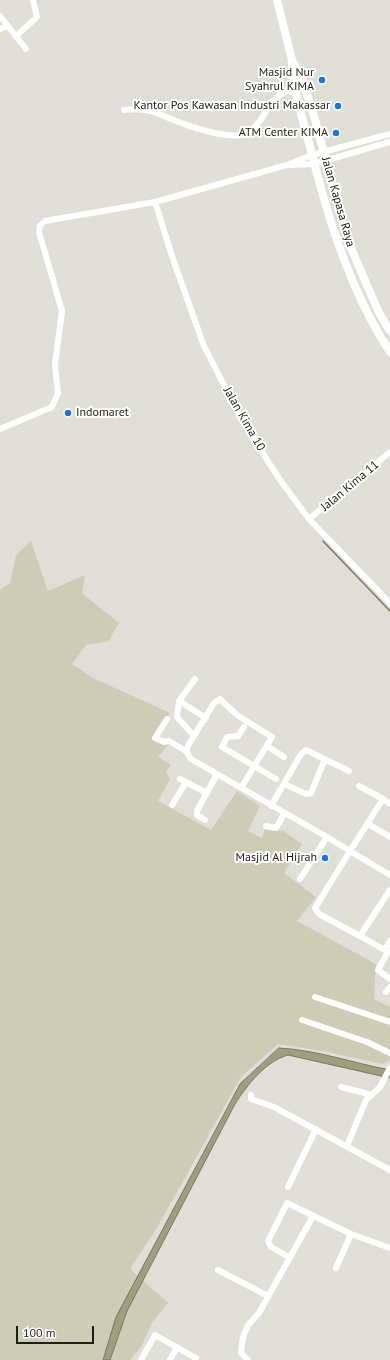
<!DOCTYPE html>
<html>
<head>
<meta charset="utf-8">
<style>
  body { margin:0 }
  #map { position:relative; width:390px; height:1360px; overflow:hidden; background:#dfdfd8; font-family:"PT Sans",sans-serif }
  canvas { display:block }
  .scale { position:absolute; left:16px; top:1326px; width:78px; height:18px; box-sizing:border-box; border:2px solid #1d1d1a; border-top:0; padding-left:5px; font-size:12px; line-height:14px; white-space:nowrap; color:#1d1d1a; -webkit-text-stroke:3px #fffffe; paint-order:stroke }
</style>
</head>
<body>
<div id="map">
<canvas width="390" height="1360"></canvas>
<div class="scale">100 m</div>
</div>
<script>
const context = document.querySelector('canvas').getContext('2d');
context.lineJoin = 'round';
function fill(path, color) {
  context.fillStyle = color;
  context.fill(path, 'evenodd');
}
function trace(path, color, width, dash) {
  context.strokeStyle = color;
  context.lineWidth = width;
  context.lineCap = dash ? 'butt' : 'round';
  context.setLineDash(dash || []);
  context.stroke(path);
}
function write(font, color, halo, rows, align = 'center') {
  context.font = font + ' "PT Sans",sans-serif';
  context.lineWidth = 4;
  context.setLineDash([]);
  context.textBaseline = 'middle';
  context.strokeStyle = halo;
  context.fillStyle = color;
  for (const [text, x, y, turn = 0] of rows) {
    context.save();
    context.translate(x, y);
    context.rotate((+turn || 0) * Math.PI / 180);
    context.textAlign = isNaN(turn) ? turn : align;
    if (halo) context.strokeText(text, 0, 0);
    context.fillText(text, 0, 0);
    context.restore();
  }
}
const green = new Path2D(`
  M31 541 48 591 85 575 82 593 119 623 109 641 86 645 72 664 93 678 170 713 155 736 170 743 158 757 171 765 166 772 170 779 158 801 211 830 237 791 260 806 248 831 262 838 265 830 283 831 302 844 284 873 316 897 297 921 376 964 374 999 390 1007V1060L382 1064 328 1052 278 1044 241 1077 158 1226 130 1269 168 1303 152 1323 141 1347 130 1360H0V590L10 583 16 555Z`);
const water = new Path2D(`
  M279 1048C317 1050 353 1063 390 1070V1078L288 1055C266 1061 247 1085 235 1104L127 1311 110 1360H103L116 1317 240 1084Z`);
const stream = new Path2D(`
  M323 541 390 611`);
const street = new Path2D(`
  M0 16 26 49
  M0 29 8 26
  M16 36 37 17 33 0
  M124 110C133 109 143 109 151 111 156 112 161 115 166 117 183 124 232 143 249 132 265 122 266 100 288 90L296 94
  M291 165 314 164 390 142
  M155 202 173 259 204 346 243 422 280 480 309 519 390 603
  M0 429 52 407 58 393 55 365 62 311 39 232 40 226 45 221 155 202 287 165 312 155 390 134
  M309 519 390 452
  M179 701 206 718
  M167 719 155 738 164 742 169 741 186 751
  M244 727 238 736 227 737 222 747 276 779
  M194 736 177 717 179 701 195 679
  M267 746 284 757
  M217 774 191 759 186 751 189 744 214 703 220 699 237 715 272 737 241 788
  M180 779 207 793
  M284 784 306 794 311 793 325 759
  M359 786 383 799
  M172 805 186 782
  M271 806 301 754 306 750 349 771
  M205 820 197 815V811L217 774 327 837
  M368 824 390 837
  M266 826 276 828 284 814
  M300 879 327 837 350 851 383 799 390 804
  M390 890 360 936 390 953
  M360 936 319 914 315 908 350 851 390 875
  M385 950 390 941
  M388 952 378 970 390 979
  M386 992 390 987
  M315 997 390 1022
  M302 1020 367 1042 390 1053
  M341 1087 372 1095
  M251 1095V1099L274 1107 390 1170
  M347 1146 366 1100 380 1087 390 1068
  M288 1187 316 1129
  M289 1257 271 1247 268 1241 287 1203 351 1234 390 1248
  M336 1268 351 1234
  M218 1270 268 1296
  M141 1360 155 1335 196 1358 195 1360
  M170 1360 177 1347
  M248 1360 241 1353 243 1337 248 1325 259 1313 313 1216`);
const secondary = new Path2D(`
  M277 0 292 60 301 76 314 116 348 241 379 313 390 331
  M292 62C293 90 302 116 309 143 327 215 349 289 390 352`);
const markers = [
  [322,80,4,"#1c74de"],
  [338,106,4,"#1c74de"],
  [336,133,4,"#1c74de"],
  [68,413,4,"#1c74de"],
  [325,858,4,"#1c74de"]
];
const poiNames = [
  ["Masjid Nur",314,73],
  ["Syahrul KIMA",314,87],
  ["Kantor Pos Kawasan Industri Makassar",330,106],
  ["ATM Center KIMA",328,133],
  ["Indomaret",76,413,"left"],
  ["Masjid Al Hijrah",317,858]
];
const streetNames = [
  ["Jalan Kapasa Raya",338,202,74],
  ["Jalan Kima 10",244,419,60],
  ["Jalan Kima 11",350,486,-40]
];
fill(green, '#ccccb7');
fill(water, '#9f9e7f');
trace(water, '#787761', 1);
trace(stream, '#787761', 1.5);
trace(street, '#fff', 6);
trace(secondary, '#fff', 8);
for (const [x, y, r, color] of markers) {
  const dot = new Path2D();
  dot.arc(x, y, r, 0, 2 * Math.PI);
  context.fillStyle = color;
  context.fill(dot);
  trace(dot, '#fffffe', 1.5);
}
write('12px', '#1d1d1a', '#fffffe', poiNames, 'right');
write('12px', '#1d1d1a', '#fffffe', streetNames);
</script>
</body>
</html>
